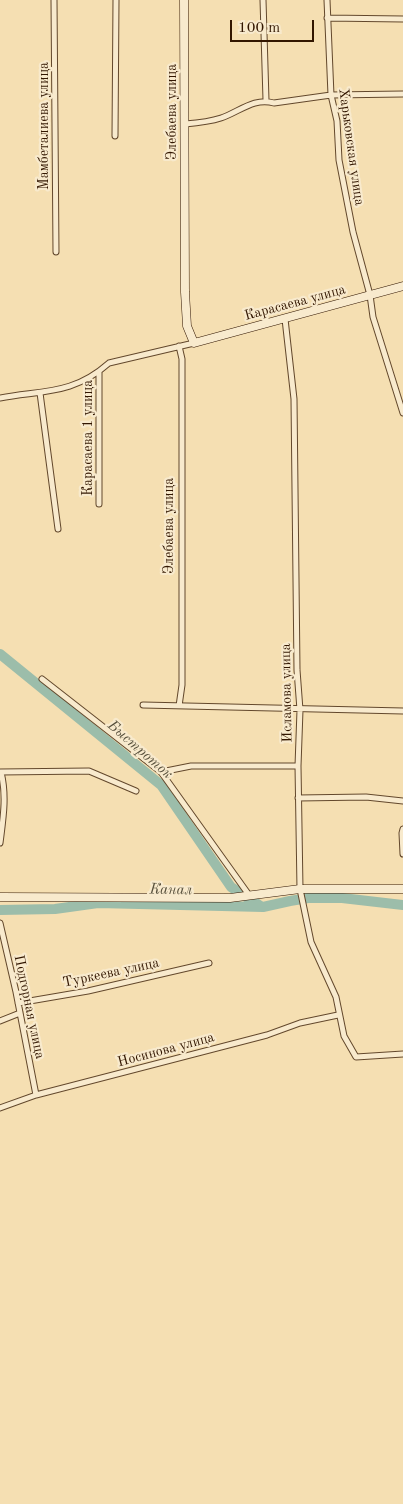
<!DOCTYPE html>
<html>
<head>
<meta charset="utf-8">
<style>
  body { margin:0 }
  #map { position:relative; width:403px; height:1504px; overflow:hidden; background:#f5dfb2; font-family:"Old Standard TT",serif }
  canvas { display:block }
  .scale { position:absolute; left:230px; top:20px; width:84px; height:22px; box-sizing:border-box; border:2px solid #321600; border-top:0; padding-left:6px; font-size:15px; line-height:18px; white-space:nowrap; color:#321600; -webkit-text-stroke:4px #f8eacd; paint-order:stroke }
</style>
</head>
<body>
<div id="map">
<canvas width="403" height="1504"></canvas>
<div class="scale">100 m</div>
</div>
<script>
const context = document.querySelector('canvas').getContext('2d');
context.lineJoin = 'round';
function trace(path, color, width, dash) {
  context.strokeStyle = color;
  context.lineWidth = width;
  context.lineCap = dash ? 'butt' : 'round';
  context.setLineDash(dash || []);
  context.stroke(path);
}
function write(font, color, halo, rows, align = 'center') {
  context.font = font + ' "Old Standard TT",serif';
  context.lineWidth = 4.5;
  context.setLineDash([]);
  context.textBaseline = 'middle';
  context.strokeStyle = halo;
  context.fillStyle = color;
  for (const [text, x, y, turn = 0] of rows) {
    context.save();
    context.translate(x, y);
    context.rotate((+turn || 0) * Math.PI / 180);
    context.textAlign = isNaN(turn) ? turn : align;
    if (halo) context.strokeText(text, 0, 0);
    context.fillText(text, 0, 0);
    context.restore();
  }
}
const river = new Path2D(`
  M0 654 161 785 231 887 262 907
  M0 910 55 909 98 903 263 907 290 901 308 898H342L403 905`);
const street = new Path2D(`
  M54 0 56 252
  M263 0 266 100
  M327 0 331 95 337 121 339 160 353 232 370 295 373 317 403 413
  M327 18 403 19
  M185 124C197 123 209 122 221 118 239 112 254 97 274 103L331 95 403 94
  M115 136 116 0
  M285 319 294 399 297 670 300 710 298 766 300 889 311 942 336 997 344 1036 356 1057 403 1054
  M179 346 182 359V685L179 706
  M40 393 58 529
  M0 398C43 390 73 395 109 363L194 343
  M99 504V372
  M42 679 161 772 249 895
  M143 705 403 711
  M0 772 89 771 136 791
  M161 772 191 766H298
  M298 798 366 797 403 801
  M403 829 402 833 403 854
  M0 843C3 819 7 796 1 772
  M0 923 16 992 36 1095
  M18 1003 88 991 209 963
  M0 1021 20 1013
  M0 1108 36 1095 267 1035 300 1023 338 1015`);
const secondary = new Path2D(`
  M184 0 185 292 187 326 194 343 403 286
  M0 897 230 898 300 889H403`);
const streetNames = [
  ["Элебаева улица",172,112,-90],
  ["Мамбеталиева улица",44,126,-90],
  ["Харьковская улица",351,147,82],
  ["Карасаева улица",295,303,-15],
  ["Карасаева 1 улица",88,438,-90],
  ["Элебаева улица",169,526,-90],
  ["Исламова улица",287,693,-91],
  ["Туркеева улица",111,973,-12],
  ["Подгорная улица",29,1007,78],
  ["Носинова улица",166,1050,-15]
];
const waterNames = [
  ["Быстроток",140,750,41],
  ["Канал",171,890,1]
];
trace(river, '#9cbdaa', 10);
trace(street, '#63482c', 7);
trace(secondary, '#321600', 9);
trace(street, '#f8eacd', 5);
trace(secondary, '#f8eacd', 8);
write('14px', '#321600', '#f8eacd', streetNames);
write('italic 15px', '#57503c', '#f8eacd', waterNames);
</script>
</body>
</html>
